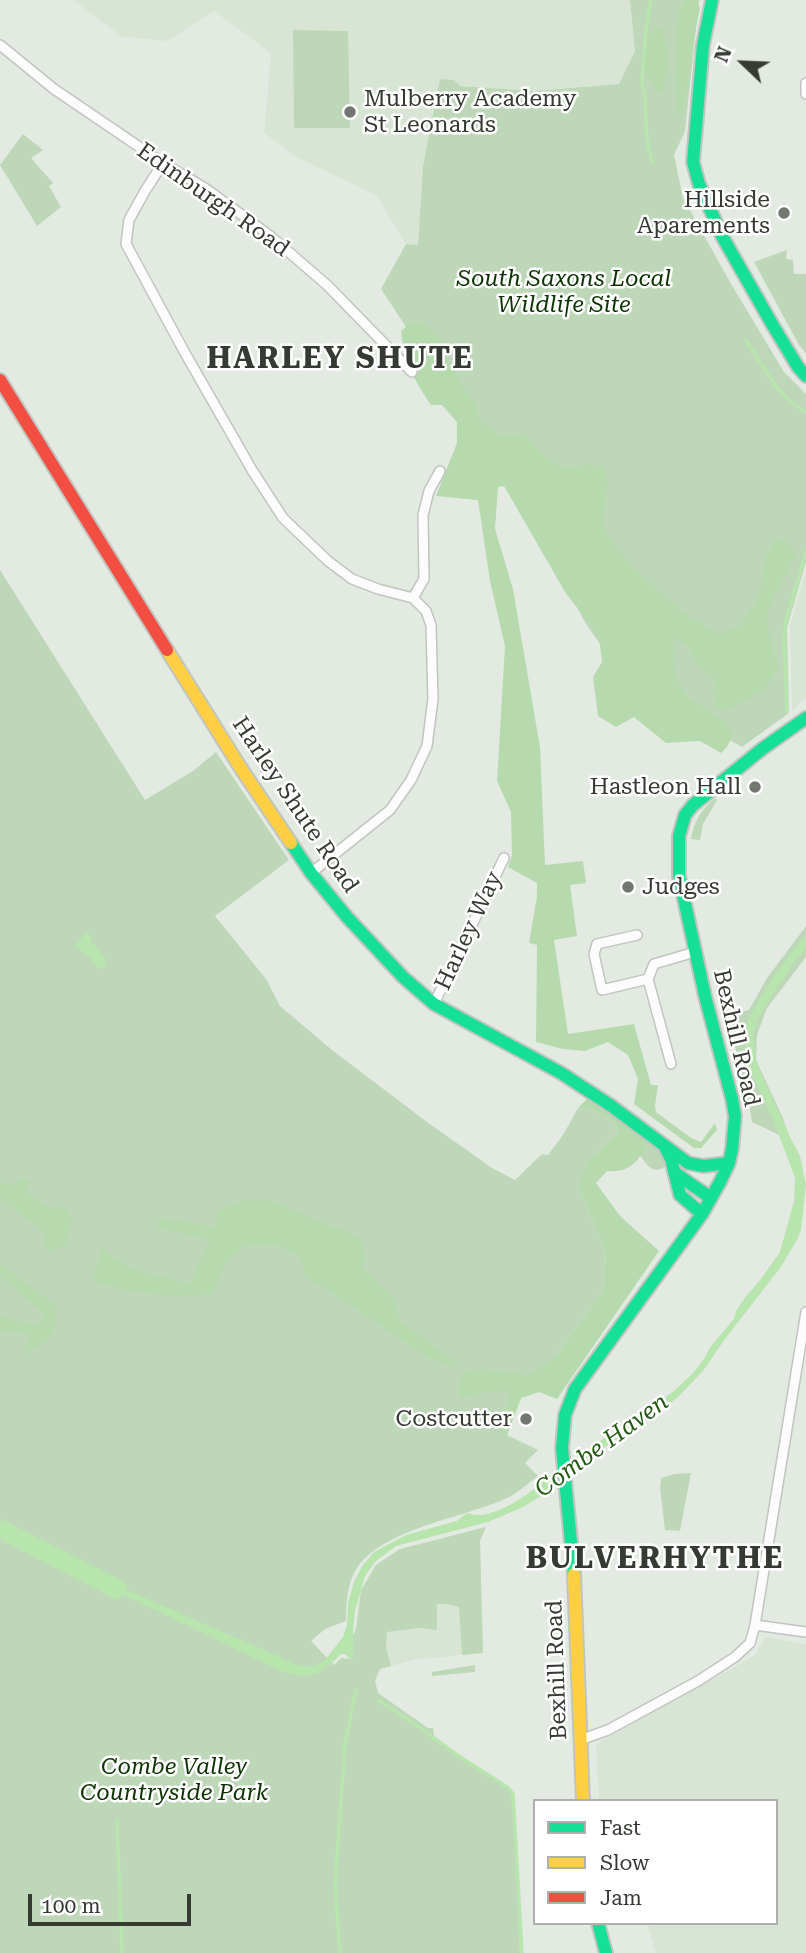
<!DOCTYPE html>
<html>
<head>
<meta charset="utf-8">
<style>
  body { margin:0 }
  #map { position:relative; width:806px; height:1953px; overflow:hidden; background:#e3eae2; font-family:"Roboto Serif",serif }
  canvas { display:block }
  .legend { position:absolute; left:533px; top:1799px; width:245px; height:126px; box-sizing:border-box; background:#fff; border:2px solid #aeb0ad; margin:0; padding:9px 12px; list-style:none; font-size:21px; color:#353a33 }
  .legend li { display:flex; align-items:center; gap:14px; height:35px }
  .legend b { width:35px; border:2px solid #aeb0ad }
  .north { position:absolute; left:708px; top:28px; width:70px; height:70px; -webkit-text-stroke:5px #fff; paint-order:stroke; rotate:293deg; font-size:19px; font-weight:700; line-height:28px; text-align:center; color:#353a33 }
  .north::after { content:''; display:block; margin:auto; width:24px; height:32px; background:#353a33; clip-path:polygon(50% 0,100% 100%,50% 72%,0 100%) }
  .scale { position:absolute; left:28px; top:1894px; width:163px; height:32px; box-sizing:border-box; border:4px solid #353a33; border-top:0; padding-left:9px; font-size:21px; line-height:24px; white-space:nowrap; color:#353a33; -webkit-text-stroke:5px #fff; paint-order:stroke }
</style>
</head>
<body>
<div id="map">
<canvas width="806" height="1953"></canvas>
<ul class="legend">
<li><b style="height:9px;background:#16e098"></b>Fast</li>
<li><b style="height:9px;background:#ffcf43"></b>Slow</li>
<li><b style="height:9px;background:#f24e42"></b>Jam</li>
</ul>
<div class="north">N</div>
<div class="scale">100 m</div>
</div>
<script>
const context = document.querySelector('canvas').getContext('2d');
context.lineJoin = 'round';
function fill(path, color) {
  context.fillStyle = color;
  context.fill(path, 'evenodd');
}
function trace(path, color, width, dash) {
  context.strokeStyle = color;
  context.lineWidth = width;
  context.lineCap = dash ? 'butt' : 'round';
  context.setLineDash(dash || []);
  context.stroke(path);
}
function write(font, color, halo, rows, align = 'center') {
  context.font = font + ' "Roboto Serif",serif';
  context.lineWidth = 5;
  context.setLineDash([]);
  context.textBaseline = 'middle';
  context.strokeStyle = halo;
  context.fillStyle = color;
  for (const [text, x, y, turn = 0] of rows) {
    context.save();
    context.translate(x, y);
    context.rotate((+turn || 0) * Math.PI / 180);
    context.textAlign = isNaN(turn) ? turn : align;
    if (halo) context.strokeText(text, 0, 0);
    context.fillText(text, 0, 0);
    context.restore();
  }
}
const built = new Path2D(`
  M73 0H630L635 51 619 84 534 91 460 86 440 79 423 166 418 246 406 244 376 195 296 157 264 133 271 53 214 11 168 41 122 37Z
  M806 569V698L792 711 790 626Z
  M480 1541 483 1653 462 1655 457 1654 455 1656 417 1659 380 1669 377 1619Z
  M766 1637 806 1644V1953H656L647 1923H776V1801H599L596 1744 754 1656Z`);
const green = new Path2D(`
  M630 0H699L685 131 674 155 683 198 730 282 784 372 806 394V562L787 628 789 713 742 747 627 682 586 624 506 478 381 289 406 244 418 245 423 166 440 79 454 80 460 86 534 91 619 84 635 51Z
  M293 30 348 31 350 128H294Z
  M23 134 43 150 31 158 53 183 49 186 61 207 37 226 0 165Z
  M787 250 786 259 793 260 794 274H806V353L799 345 754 262Z
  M0 570 145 800 193 771 216 752 289 860 215 916 266 979 280 1006 332 1050 427 1122 492 1168 515 1180 542 1154 548 1155 563 1135 578 1108C594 1108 610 1115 618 1129L617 1133 595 1154 578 1186 606 1252 603 1291 555 1357 539 1392 521 1398 507 1435 538 1450 525 1463 538 1476C528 1483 518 1493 507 1498 464 1518 384 1528 357 1568 347 1582 346 1604 346 1621L325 1629 311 1641 334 1665 341 1658 350 1659V1643L356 1629 361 1590 376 1565 400 1549 486 1527 480 1541 483 1653 462 1655 459 1607 448 1604H437V1630L419 1628 387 1632 386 1648 391 1666 380 1669 375 1681 378 1693 428 1728H433L434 1737 513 1793 520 1953H0Z
  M715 798 717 800 703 824 700 840 691 839C694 821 701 810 715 798Z
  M806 926V957L767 1008 757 1035 756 1060 783 1118 790 1140 752 1122 748 1096 727 1016 749 1010 767 978Z
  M653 1137 667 1161 666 1166C653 1176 647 1165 640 1155Z
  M691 1473 680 1531 665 1530 660 1488 661 1478 674 1474Z
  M475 1665V1672L432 1676V1672Z`);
const forest = new Path2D(`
  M685 0H696L700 8 692 48 685 110 682 115 677 114 675 89 679 9Z
  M654 28 663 29 667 53 664 92 658 91 645 71 648 37Z
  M411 322 424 323 440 339 448 364 472 399 480 420 497 434 514 435 525 433C535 445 552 468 569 467 586 467 586 461 603 468L608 480 603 522 608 538 636 570 681 611 719 634 740 626 759 597 765 559 774 540 784 539 793 549 795 556C788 569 770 600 768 613 766 628 774 654 779 668L765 689 725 711 715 707 713 689 715 678C709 674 701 669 697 663 689 652 690 640 673 639L674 677 689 698 725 721 732 737 727 747 721 753 700 741 666 743 634 717 616 727 598 716 593 677 602 662 599 636 565 592 504 486 498 487 495 529 513 589 540 747 545 865 583 861 586 883 570 885 577 936 554 940 568 1034 634 1024 651 1085H658L655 1106 656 1112 691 1138 701 1142 715 1123 717 1130 701 1148H694L634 1104 638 1079 628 1055 608 1042 585 1051 563 1049 536 1042 537 945 529 943 537 896V883L508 867 512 855 511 812 497 781 505 646 490 581 478 500 436 496 457 443V422L442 405H431C414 380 404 361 401 331Z
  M589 1097 653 1137C639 1157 635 1173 607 1171L596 1183 620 1216 659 1251 557 1399 539 1392 521 1398 507 1435 499 1433 511 1391 479 1393 464 1398 459 1395C458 1385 459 1379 466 1371L485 1369 528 1376 555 1357 603 1291 606 1252 578 1186 588 1161 617 1133 618 1129C610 1115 594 1108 578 1108Z
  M22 1177 31 1181 25 1191 49 1208 63 1207 74 1223 66 1234 65 1249 59 1247 55 1251 47 1248 42 1241 47 1234 0 1198V1182L5 1184 14 1185Z
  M245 1200 271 1201 360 1238 366 1259 360 1266 395 1301 400 1322 459 1364 454 1368 431 1359 325 1288 305 1277 302 1259 281 1246H244L225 1263 213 1294C173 1299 131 1293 93 1281 96 1272 98 1256 103 1249L109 1251 111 1256 139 1271 190 1284 210 1240 158 1228 157 1223 162 1218 215 1227 218 1211Z
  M0 1264 54 1304C64 1332 45 1346 22 1355L31 1334 0 1330V1317L37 1325 44 1320 41 1312 2 1278 0 1274Z`);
const water = new Path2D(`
  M86 932 90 934 91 941 107 960 105 967 101 969C95 966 95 963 91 958 86 954 80 950 75 946Z
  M806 934V949L794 962 766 1005 756 1023 753 1037 755 1055 760 1071 791 1139 800 1156 806 1184 801 1230 797 1240 780 1268 725 1339 703 1371 677 1398 650 1418 578 1464 551 1485 541 1496 521 1508 488 1522 396 1546 376 1561 365 1576 355 1611 353 1631V1660H351L345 1654H341C321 1675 312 1680 283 1672L122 1594 94 1578 109 1582 289 1661 300 1666H314L325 1660 332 1651 343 1637 347 1625 348 1603 354 1582 363 1565 374 1552 406 1535 457 1521 467 1513C471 1514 475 1515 478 1515 501 1515 536 1490 551 1474L673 1392 693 1373 704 1359 711 1346 734 1319 736 1311 746 1296 761 1279 780 1252 794 1201 795 1178 773 1119 752 1075 745 1053 744 1038 747 1022 755 1007 775 974Z`);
const stream = new Path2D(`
  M651 0 646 29 642 83 645 97 647 140 652 162
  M746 340C763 366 778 398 806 412
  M787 711 784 637 786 621 806 552
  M378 1700 415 1724 457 1755 507 1787 513 1794 522 1953
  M117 1820 122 1953
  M340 1953 335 1885 345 1744 356 1690`);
const river = new Path2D(`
  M0 1529 117 1589`);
const street = new Path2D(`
  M0 45 54 89 163 163 208 190 269 235 327 285 412 372
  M806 83V94
  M163 163 145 191 129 220 126 244 185 353 252 470 283 518 328 561 352 579 378 589 413 598
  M311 873 390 810 411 780 427 746 433 699 431 625 426 611 413 598 424 579 423 515 429 491 440 471
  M637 935 597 944 594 954 602 990 648 979
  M434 1004 504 858
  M671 1064 648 979 654 964 695 952
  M755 1625 806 1632
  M580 1740 608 1730 698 1681 735 1657 750 1643 755 1625 806 1312`);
const fast = new Path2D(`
  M712 0 703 45 693 162 699 184 722 236 772 324 798 367 806 376
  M291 843 311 873 347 917 403 977 434 1004 561 1073 610 1105 688 1163 703 1166 729 1163
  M665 1147 671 1159 680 1195 702 1214
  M675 1173 711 1198
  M574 1574 562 1448 565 1415 575 1389 702 1214 720 1182 729 1163 732 1149 735 1116 732 1099 705 996 679 876V836L685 815 693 805 762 749 806 718
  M598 1923 606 1953`);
const slow = new Path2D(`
  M167 650 240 767 291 843
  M574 1574 583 1801`);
const jam = new Path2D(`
  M0 380 167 650`);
const markers = [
  [350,112,7,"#727870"],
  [784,213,7,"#727870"],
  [755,787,7,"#727870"],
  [628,887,7,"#727870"],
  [526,1419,7,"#727870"]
];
const poiNames = [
  ["Mulberry Academy",364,99,"left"],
  ["St Leonards",364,125,"left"],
  ["Hillside",770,200],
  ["Aparements",770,226],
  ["Hastleon Hall",741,787],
  ["Judges",642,887,"left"],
  ["Costcutter",512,1419]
];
const streetNames = [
  ["Edinburgh Road",213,200,35],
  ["Harley Shute Road",295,805,56],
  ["Harley Way",469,931,-65],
  ["Bexhill Road",736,1038,77],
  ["Bexhill Road",557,1670,-92]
];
const parkNames = [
  ["South Saxons Local",564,279],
  ["Wildlife Site",564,305],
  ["Combe Valley",174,1767],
  ["Countryside Park",174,1793]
];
const waterNames = [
  ["Combe Haven",602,1446,-36]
];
const districtNames = [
  ["HARLEY SHUTE",340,359],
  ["BULVERHYTHE",655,1559]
];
fill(built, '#d8e5d5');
fill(green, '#bed7b8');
fill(forest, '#b6daae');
fill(water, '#b8e4ae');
trace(stream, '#b8e4ae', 3.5);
trace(river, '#b8e4ae', 19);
trace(street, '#c0c5bf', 12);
trace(fast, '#c0c5bf', 16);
trace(slow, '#c0c5bf', 16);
trace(jam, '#c0c5bf', 16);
trace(street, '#fbfcfb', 9);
trace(fast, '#16e098', 12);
trace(slow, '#ffcf43', 12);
trace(jam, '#f24e42', 12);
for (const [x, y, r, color] of markers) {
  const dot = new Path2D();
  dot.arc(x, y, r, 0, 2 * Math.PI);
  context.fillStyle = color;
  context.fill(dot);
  trace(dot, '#fff', 2.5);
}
write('23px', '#353a33', '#fff', poiNames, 'right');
write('23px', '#353a33', '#fff', streetNames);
write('italic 23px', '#0b3201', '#fff', parkNames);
write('italic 24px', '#235a13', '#fff', waterNames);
context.letterSpacing = '2px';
write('bold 30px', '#353a33', '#fff', districtNames);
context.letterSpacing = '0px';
</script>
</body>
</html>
